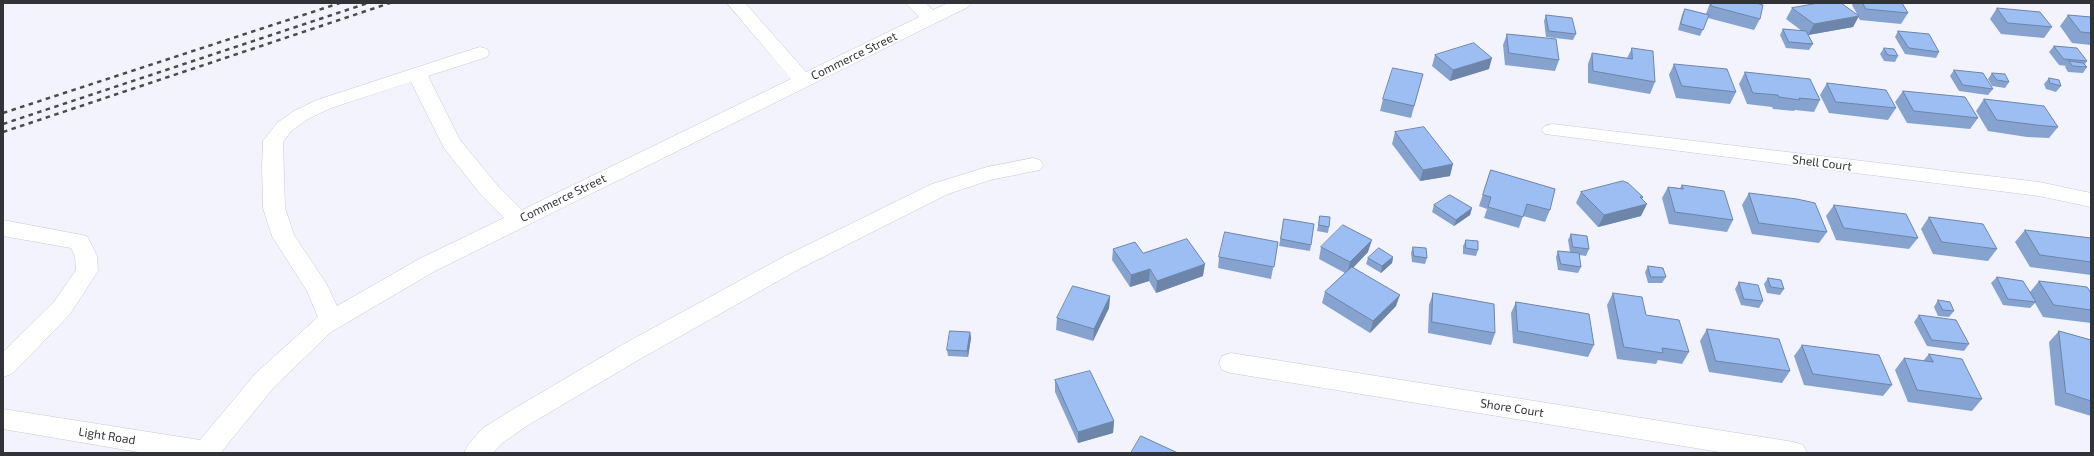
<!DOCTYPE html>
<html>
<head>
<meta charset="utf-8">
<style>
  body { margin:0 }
  #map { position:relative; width:2094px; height:456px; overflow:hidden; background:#f2f3fd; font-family:"Exo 2",sans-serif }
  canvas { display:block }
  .frame { position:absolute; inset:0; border:4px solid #323239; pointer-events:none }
</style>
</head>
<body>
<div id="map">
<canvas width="2094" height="456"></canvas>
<div class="frame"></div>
</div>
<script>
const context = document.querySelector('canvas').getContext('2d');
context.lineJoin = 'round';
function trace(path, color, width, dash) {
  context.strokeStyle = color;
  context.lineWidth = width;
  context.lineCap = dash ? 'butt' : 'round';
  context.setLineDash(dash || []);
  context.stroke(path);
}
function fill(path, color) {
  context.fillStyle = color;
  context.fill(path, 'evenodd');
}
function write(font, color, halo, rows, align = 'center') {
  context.font = font + ' "Exo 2",sans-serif';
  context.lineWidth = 4;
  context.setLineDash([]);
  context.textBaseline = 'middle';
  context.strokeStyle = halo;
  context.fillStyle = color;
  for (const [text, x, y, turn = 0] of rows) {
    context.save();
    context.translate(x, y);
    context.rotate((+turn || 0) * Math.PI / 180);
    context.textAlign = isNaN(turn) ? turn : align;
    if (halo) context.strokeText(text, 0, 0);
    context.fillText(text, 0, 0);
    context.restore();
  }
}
const minor = new Path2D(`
  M727 3H745L806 72 919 17 906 3H925L933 10 948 3H971L968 7 435 271 331 332 274 387 222 451 223 453H144L3 429V409L200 440 256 373 318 317 307 291 272 236 263 208 262 168 263 141 277 123 294 111 317 100 473 49 480 47 487 49 489 53 487 57 428 76 460 140 498 186 522 210 791 79ZM411 82 444 148 482 196 504 218 419 259 337 306 326 283 294 235 285 208 283 142 291 131 308 119 331 108Z
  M1552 124 2039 182 2091 193V207L2039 196 1545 134 1542 130 1545 126Z
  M1033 158 1040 160 1043 165 1040 170 990 180 948 194 801 268 640 359 525 427 501 444 493 453H464L468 445 483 428 507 413 622 345 785 256 932 184 987 167Z
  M3 220 87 236 97 256 98 271 70 314 12 374 3 377V352L54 302 76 270 75 256 71 248 3 236Z
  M1231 353 1794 442 1803 445 1807 453H1726L1231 373 1222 370 1219 363 1222 356Z`);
const rail = new Path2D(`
  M3 113 340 3
  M3 124 368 3
  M3 132 390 3`);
const wall = new Path2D(`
  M1710 3H1756L1760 19 1754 30 1708 18 1700 36 1678 30 1682 15 1685 9 1706 14Z
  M1853 3H1902L1908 13 1901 24 1860 20 1858 17 1853 27 1808 35 1813 44 1809 50 1786 48 1780 35 1783 29 1802 31 1786 19 1792 8 1857 14 1852 5Z
  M1997 8 2052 27 2044 38 2001 34 1990 19Z
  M1546 15 1576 34 1573 40 1546 37 1544 21Z
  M2068 15 2091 17V45L2072 43 2060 26Z
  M1898 31 1939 52 1936 58 1905 54 1895 37Z
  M1507 34 1559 60 1555 71 1505 65 1503 45Z
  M2054 46 2087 61 2085 64 2087 67 2083 73 2068 72 2065 67 2066 66 2059 65 2049 52Z
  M1632 48 1655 82 1650 94 1588 83V64L1592 53 1627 58Z
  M1884 48 1898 56 1895 62 1884 61 1880 54Z
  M1435 55 1489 69 1450 81 1432 66Z
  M1674 64 1736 92 1730 104 1676 98 1669 75Z
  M1954 70 1993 89 1988 95 1959 91 1950 76Z
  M1745 72 1820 100 1814 112 1795 110 1794 111 1773 109 1772 107 1747 104 1739 84Z
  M1992 73 2009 82 2005 88 1992 86 1988 79Z
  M1423 74 1411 118 1380 111 1383 99Z
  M2049 78 2061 86 2056 92 2046 89 2044 84Z
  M1827 83 1896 108 1888 120 1829 113 1820 95Z
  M1903 91 1978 118 1970 129 1907 123 1895 102Z
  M1984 99 2058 127 2049 138 2027 137 1988 131 1976 111Z
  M1395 132 1450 176 1420 181 1392 144Z
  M1491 170 1550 210 1545 222 1523 216 1519 228 1484 218 1487 209 1479 206Z
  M1682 185 1733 220 1727 232 1669 224 1662 198 1668 187 1680 188Z
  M1581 192 1643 197 1642 199 1641 216 1598 227 1576 203Z
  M1749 193 1827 232 1819 243 1752 234 1742 205Z
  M1434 205 1472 208 1470 215 1454 226 1432 212Z
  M1834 205 1918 238 1909 249 1836 240 1826 216Z
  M1320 216 1329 227 1328 233 1317 231Z
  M1929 217 1997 249 1988 261 1933 254 1921 229Z
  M1284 219 1311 245 1310 251 1279 246Z
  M2025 230 2091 238V275L2030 267 2015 242Z
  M1571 234 1589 249 1586 256 1579 255 1581 267 1578 273 1558 270 1556 257 1558 251 1570 252 1568 240Z
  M1466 240 1478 250 1476 256 1463 254V246Z
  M1278 242 1271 279 1218 268 1219 257Z
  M1321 247 1368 252 1353 268 1396 306 1370 333 1322 303 1325 292 1345 273 1319 259Z
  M1413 247 1427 258 1425 264 1412 262 1411 253Z
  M1113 249 1143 253 1203 276 1156 293 1149 281 1130 287 1112 260Z
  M1393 257 1392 263 1381 273 1366 264 1368 258Z
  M1648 266 1666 277 1662 283H1648L1645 272Z
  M1997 277 2030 292 2039 281 2091 293V323L2043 317 2035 303 2030 308 2003 305 1991 283Z
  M1768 278 1784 289 1780 295 1767 293 1764 284Z
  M1739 282 1763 301 1759 308 1741 305 1735 289Z
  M1433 293 1495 333 1491 345 1428 333 1429 305Z
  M1613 293 1646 315 1689 352 1682 364 1658 360 1656 364 1617 359 1607 305Z
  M1110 296 1109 308 1093 341 1056 330 1057 318Z
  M1938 300 1954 311 1949 317 1938 316 1934 307Z
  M1516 302 1594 345 1588 357 1513 343 1511 313Z
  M1919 315 1969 344 1964 351 1927 346 1914 322Z
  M1707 329 1790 371 1782 383 1709 372 1700 341Z
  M2059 331 2091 340V416L2055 405 2049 342Z
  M970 332 971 338 968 357 948 356 947 350Z
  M1802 345 1892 385 1883 396 1804 385 1794 356Z
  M1929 354 1982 399 1972 411 1908 402 1895 370 1904 358 1923 361Z
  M1055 380 1114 421 1113 433 1078 443 1055 392Z`);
const shadedWall = new Path2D(`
  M1859 16 1853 27 1808 35 1814 24Z
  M1492 58 1489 69 1450 81 1453 70Z
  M1453 164 1450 176 1420 181 1423 170Z
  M1640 197H1643L1638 206 1647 204 1641 216 1598 227 1604 215Z
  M1472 208 1470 215 1454 226 1456 220Z
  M1372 240 1368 252 1347 274 1350 262Z
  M1393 257 1392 263 1381 273 1382 266Z
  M1205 264 1203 276 1156 293 1157 281Z
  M1150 269 1149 281 1130 287 1131 275Z
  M1400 295 1396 306 1370 333 1373 321Z
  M1110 296 1109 308 1093 341 1094 329Z
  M970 332 971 338 968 357 967 351Z
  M1114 421 1113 433 1078 443V432Z`);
const building = new Path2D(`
  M1712 3H1756L1763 5 1760 19 1711 6Z
  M1819 3H1841L1859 16 1814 24 1792 8Z
  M1863 3H1902L1908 13 1866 9Z
  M1997 8 2040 12 2052 27 2008 23Z
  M1685 9 1709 15 1703 30 1681 24Z
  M1546 15 1572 18 1576 34 1549 31Z
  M2068 15 2091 17V33L2081 32Z
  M1783 29 1806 31 1813 44 1789 42Z
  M1898 31 1929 34 1939 52 1909 48Z
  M1507 34 1556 39 1559 60 1509 53Z
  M1474 43 1492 58 1453 70 1435 55Z
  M2054 46 2077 48 2087 61 2064 59Z
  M1632 48 1653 51 1655 82 1593 71 1592 53 1632 59Z
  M1884 48 1894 49 1898 56 1888 55Z
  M2069 61 2083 63 2087 67 2073 66Z
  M1674 64 1727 69 1736 92 1682 86Z
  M1393 68 1423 74 1414 106 1383 99Z
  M1954 70 1983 73 1993 89 1963 85Z
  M1745 72 1810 79 1820 100 1799 98 1800 100 1779 97 1778 95 1753 93Z
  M1992 73 2005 74 2009 82 1997 80Z
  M2049 78 2059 80 2061 86 2050 83Z
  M1827 83 1886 90 1896 108 1836 102Z
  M1903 91 1965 97 1978 118 1914 111Z
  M1984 99 2044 106 2058 127 2036 125 1997 120Z
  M1424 127 1453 164 1423 170 1395 132Z
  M1491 170 1555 189 1550 210 1527 204 1523 217 1488 207 1491 197 1483 195Z
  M1623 181 1628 183 1643 197H1640L1647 204 1604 215 1581 192Z
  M1682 185 1724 191 1733 220 1675 212 1668 187 1683 189Z
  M1749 193 1797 199 1815 203 1827 232 1759 223Z
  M1450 195 1472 208 1456 220 1434 205Z
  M1834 205 1906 214 1918 238 1844 228Z
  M1320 216 1330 217 1329 227 1319 225Z
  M1929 217 1983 224 1997 249 1942 242Z
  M1284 219 1314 224 1311 245 1281 239Z
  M1343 225 1372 240 1350 262 1321 247Z
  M2025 230 2091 238V262L2040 255Z
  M1225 232 1278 242 1274 267 1219 257Z
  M1571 234 1587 236 1589 249 1573 247Z
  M1187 239 1205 264 1157 281 1150 269 1131 275 1113 249 1135 242 1143 253Z
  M1466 240 1478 241V250L1466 248Z
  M1413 247 1426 248 1427 258 1414 256Z
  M1379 248 1393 257 1382 266 1368 258Z
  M1558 251 1579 253 1581 267 1561 264Z
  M1648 266 1663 268 1666 277H1651Z
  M1352 267 1400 295 1373 321 1325 292Z
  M1997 277 2023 281 2036 302 2008 299Z
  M1768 278 1781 280 1784 289 1771 287Z
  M2039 281 2087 287 2091 293V310L2054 305Z
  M1739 282 1758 285 1763 301 1744 299Z
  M1073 286 1110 296 1094 329 1057 318Z
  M1433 293 1494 304 1495 333 1432 322Z
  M1613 293 1642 297 1646 315 1679 320 1689 352 1662 348 1663 353 1624 347Z
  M1938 300 1950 302 1954 311 1943 310Z
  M1516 302 1589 314 1594 345 1518 331Z
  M1919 315 1956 320 1969 344 1932 340Z
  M1707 329 1779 339 1790 371 1716 361Z
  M950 331 970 332 967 351 947 350Z
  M2059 331 2091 340V401L2066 393Z
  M1802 345 1879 355 1892 385 1813 374Z
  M1929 354 1962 359 1982 399 1917 390 1904 358 1933 362Z
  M1090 371 1114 421 1078 432 1055 380Z
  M1141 436 1178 453H1131Z`);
const streetNames = [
  ["Commerce Street",854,56,-26],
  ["Shell Court",1822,163,7],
  ["Commerce Street",563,198,-26],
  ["Shore Court",1512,408,9],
  ["Light Road",107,436,9]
];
trace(minor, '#c8c8d9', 1);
fill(minor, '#fff');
trace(rail, '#4a4a51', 2.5, [4.5, 4.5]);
fill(wall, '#86a3d0');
fill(shadedWall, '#6d85a9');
fill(building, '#9cbef2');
trace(building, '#6d85a9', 1);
write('12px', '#323239', '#fff', streetNames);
</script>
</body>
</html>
